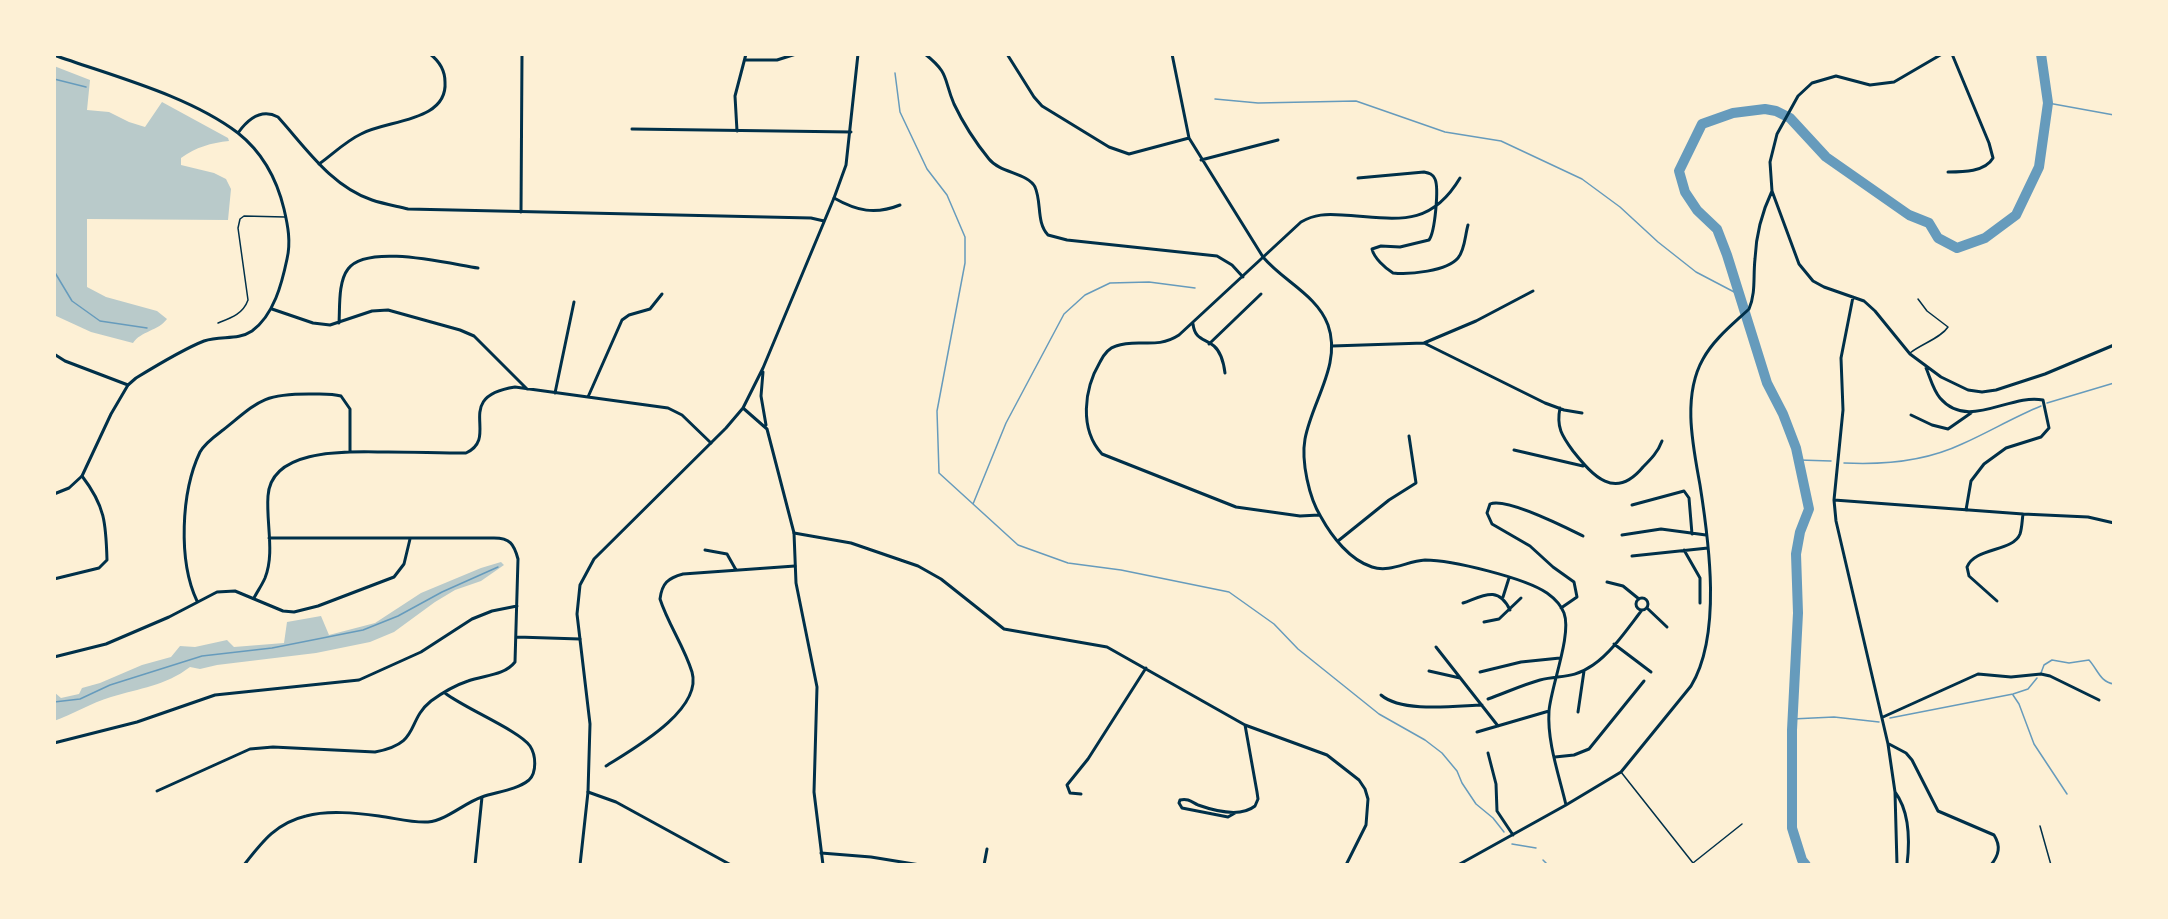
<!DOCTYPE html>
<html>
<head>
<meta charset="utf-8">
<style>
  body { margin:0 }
  #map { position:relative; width:2168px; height:919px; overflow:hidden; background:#fdf0d5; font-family:Poppins,sans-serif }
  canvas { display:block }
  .frame { position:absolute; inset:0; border:56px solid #fdf0d5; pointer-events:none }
</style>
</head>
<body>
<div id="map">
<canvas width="2168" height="919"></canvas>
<div class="frame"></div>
</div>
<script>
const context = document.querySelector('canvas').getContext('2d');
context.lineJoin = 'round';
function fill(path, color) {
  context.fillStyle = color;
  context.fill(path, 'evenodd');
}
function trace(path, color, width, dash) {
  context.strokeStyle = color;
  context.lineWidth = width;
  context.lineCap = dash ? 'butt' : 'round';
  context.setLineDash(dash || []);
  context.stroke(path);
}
const green = new Path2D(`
  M54 66 90 80 87 110 109 112 129 122 145 127 162 102 228 138 229 141C211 143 196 147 181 158V165L214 173 226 179 231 189 228 220 87 219V287L106 297 157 311 167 319C158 331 141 331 133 343L91 332 54 315Z
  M501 562 504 565 481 581 455 590 435 602 394 632 370 642 316 653 217 665 200 669 190 667C165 686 140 688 111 697 91 703 73 714 54 721V692L61 698 79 694 82 688 100 683 142 665 171 657 180 646 195 647 227 640 234 647 284 643 287 622 321 616 329 635 375 623 421 593 481 568Z`);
const stream = new Path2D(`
  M895 73 900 112 927 169 947 195 965 237V263L937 411 939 473 1018 545 1068 563 1121 570 1229 592 1274 624 1298 649 1379 714 1425 740 1442 753 1457 771 1462 783 1476 804 1493 818 1504 832
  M54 79 86 87
  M1215 99 1258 103 1356 101 1445 132 1501 141 1582 179 1620 207 1658 242 1696 272 1738 294
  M2048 103 2114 115
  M54 271 72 301 100 321 147 328
  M2047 403 2114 383
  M1799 460 1831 461
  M1844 463C1883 465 1926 461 1962 444 1989 432 2014 417 2041 406
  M973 504 1006 423 1064 314 1085 295 1110 283 1149 282 1195 288
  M2041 673 2044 665 2052 660 2069 663 2089 660C2098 670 2100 682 2114 684
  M2013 695 2019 704 2034 744 2067 794
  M54 702 80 699 110 685 202 656 272 648 363 630 398 616 442 592 498 567
  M1890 718 2013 694 2028 689 2037 678
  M1792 719 1834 717 1879 722
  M1512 844 1536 848
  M1543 860 1548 865`);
const river = new Path2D(`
  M1806 865 1802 860 1792 828V730L1798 613 1796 554 1800 532 1809 509 1796 448 1783 414 1767 383 1727 255 1717 229 1697 210 1685 192 1679 171 1702 124 1733 113 1765 109 1776 111 1790 118 1826 157 1909 215 1929 223 1938 238 1957 248 1985 238 2016 215 2039 167 2048 103 2041 54`);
const service = new Path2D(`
  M218 323C231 318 243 314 248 300L238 228 240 219 244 216 285 217
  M1910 353C1921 344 1941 338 1948 327L1927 311 1918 299
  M1621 772 1693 863 1742 824
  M2040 826 2051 865`);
const minor = new Path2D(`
  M925 54C950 74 943 78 954 104 963 123 976 143 989 159 1000 173 1028 173 1035 187 1042 203 1036 222 1048 235L1067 240 1217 256 1232 265 1243 277
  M1007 54 1034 97 1042 106 1109 147 1129 154 1189 138
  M1172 54 1189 138 1263 257C1283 281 1317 295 1328 325 1342 364 1312 401 1305 439 1301 461 1309 498 1321 517 1332 537 1350 560 1372 567 1390 573 1407 561 1425 560 1452 560 1525 578 1547 593 1554 598 1561 605 1564 613 1572 635 1551 686 1549 711 1547 742 1559 775 1566 805
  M1942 54 1894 82 1870 85 1836 76 1812 83 1798 96 1777 134 1770 162 1772 191 1799 264 1813 281 1824 287 1864 301 1875 311 1910 354 1941 377 1968 390 1982 392 1996 390 2045 374 2114 345
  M746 60H777L796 54
  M632 129 851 132
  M737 131 735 96 746 54
  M1201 160 1278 140
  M319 164C333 154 346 141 361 134 386 120 448 122 445 82 445 70 439 61 430 54
  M1948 172C1963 172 1985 172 1993 158L1989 143 1952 54
  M1358 178 1424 172C1429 173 1433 174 1435 179 1439 188 1435 232 1429 240L1400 247 1381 246 1372 249C1374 258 1385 268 1393 273 1409 275 1447 271 1458 258 1465 250 1465 235 1468 225
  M834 198C857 211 875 215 900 205
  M521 212 522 54
  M1853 297 1841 358 1843 410 1834 500 1836 521 1888 744 1895 792 1897 865
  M272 309 313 323 330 325 372 311 388 310 460 330 474 336 527 389
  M339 323C340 307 338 282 348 269 367 243 450 264 478 268
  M1193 324C1195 340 1204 338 1214 346 1221 352 1224 365 1225 373
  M1424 343 1545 403 1564 410 1582 413
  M1209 344 1261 294
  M1332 346 1424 343 1476 321 1533 291
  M54 354 65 361 128 385
  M1926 368C1930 377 1933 390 1940 398 1968 431 2010 393 2043 400L2049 428 2041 437 2006 448 1984 464 1971 481 1966 510
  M555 393 574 302
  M588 397 622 320 629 315 650 309 662 294
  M1560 408C1556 427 1562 436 1573 451 1593 476 1615 501 1643 467 1651 459 1658 452 1662 441
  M1911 415 1932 425 1948 429 1971 413
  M1514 450 1583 466
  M1834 500 2023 514 2088 517 2114 523
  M1632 505 1684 491 1689 498 1692 534
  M1319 515 1300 516 1236 507 1102 454C1079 429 1084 389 1100 362 1103 356 1108 348 1116 346 1138 338 1156 350 1179 335L1301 222C1315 214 1326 214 1342 215 1394 218 1429 230 1460 178
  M794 533 851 543 918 566 941 579 1004 629 1107 647 1245 725 1327 755 1359 780 1365 789 1368 799 1366 825 1346 865
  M1622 535 1661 529 1706 535
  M1338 541 1389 500 1416 483 1409 436
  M705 550 727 554 736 570
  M1684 550 1700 578V603
  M1632 556 1708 548
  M54 579 99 568 107 560C106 523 105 506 82 476
  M1607 582 1623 586 1639 599
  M1503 597 1509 578
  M1636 604a6 6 0 1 1 12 0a6 6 0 1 1-12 0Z
  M254 598C257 592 262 585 265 578 275 553 266 523 268 496 271 446 353 452 388 452 414 452 440 453 466 453 501 437 451 397 515 387L668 408 682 415 711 443
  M197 601C178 561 181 492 200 452 205 443 215 436 223 430 259 401 262 394 309 394 320 394 331 393 341 396L350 409V452
  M1997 601 1969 576 1967 567C1975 547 2013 552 2020 534 2022 528 2022 521 2023 514
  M1463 603C1483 596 1498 585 1510 610
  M1561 608 1577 597 1574 582 1553 567 1530 546 1492 524 1487 513 1490 504C1506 497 1565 527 1583 536
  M1647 608 1667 627
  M1484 622 1499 619 1521 598
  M517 637 580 639
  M1614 644 1651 672
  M1436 647 1498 726
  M54 657 106 644 169 617 217 592 235 591 283 611 294 612 318 606 394 577 404 564 410 539
  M1429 671 1460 678
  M1480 672 1521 662 1560 658
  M1381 695C1402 713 1455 706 1482 705
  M1488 699C1505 693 1522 685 1540 680 1561 675 1573 679 1593 665 1612 652 1628 628 1642 610
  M1578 712 1584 671
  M1883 717 1978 674 2011 677 2041 674 2050 676 2099 700
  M1477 732 1549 711
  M54 743 137 722 215 695 359 680 421 652 472 619 492 611 517 606
  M1889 744 1906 753 1912 760 1938 811 1994 835C2001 846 1999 855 1991 865
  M1488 753 1496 784 1497 811 1513 835
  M1555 757 1574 755 1589 749 1644 681
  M606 766C633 749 703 710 692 672 684 646 668 624 660 599 662 583 668 578 683 574L795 566
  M157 791 250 749 273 747 375 752C422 743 405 722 431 701 442 693 456 685 468 681 484 675 504 676 515 662L518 559C514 544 510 538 494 538H269
  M588 792 616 802 731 865
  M1895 792C1910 812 1910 840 1907 865
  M1081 794 1070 793 1067 785 1088 759 1146 668
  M1235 813 1228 817 1182 808 1179 803 1180 800C1188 798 1192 802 1198 805 1215 811 1240 818 1255 806L1258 799 1257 792 1245 725
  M821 853 871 857 920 865
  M244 865C262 842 276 823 306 816 328 810 356 813 379 816 395 818 412 823 428 822 447 820 464 803 482 797 496 792 517 790 529 780 537 772 536 755 530 746 520 731 464 708 445 693
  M475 865 482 797
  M984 865 987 849
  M1458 865 1566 805 1621 772 1691 686C1722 635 1709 542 1700 485 1693 446 1682 396 1703 359 1714 339 1732 325 1749 309 1756 293 1753 276 1755 259 1756 235 1762 212 1772 191`);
const tertiary = new Path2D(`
  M54 55C112 76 188 95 238 133 262 152 277 180 284 209 288 226 291 242 287 259 282 283 274 315 252 331 237 341 221 335 204 341 186 348 154 367 136 378L128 385 111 414 82 476 69 488 54 494
  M238 133C248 119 261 108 278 117 306 148 331 186 372 200 384 204 396 206 408 209L811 218 824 221
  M763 372 761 396 766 425
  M580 865 588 792 590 724 577 614 580 585 594 559 726 428 743 408
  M823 865 814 792 817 687 796 583 794 533 767 429 743 408 763 368 834 198 846 165 858 54`);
fill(green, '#b9caca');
trace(stream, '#669bbc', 1.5);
trace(river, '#669bbc', 10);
trace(service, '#003049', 1.5);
trace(minor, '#003049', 3);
trace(tertiary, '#003049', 3);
</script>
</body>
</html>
